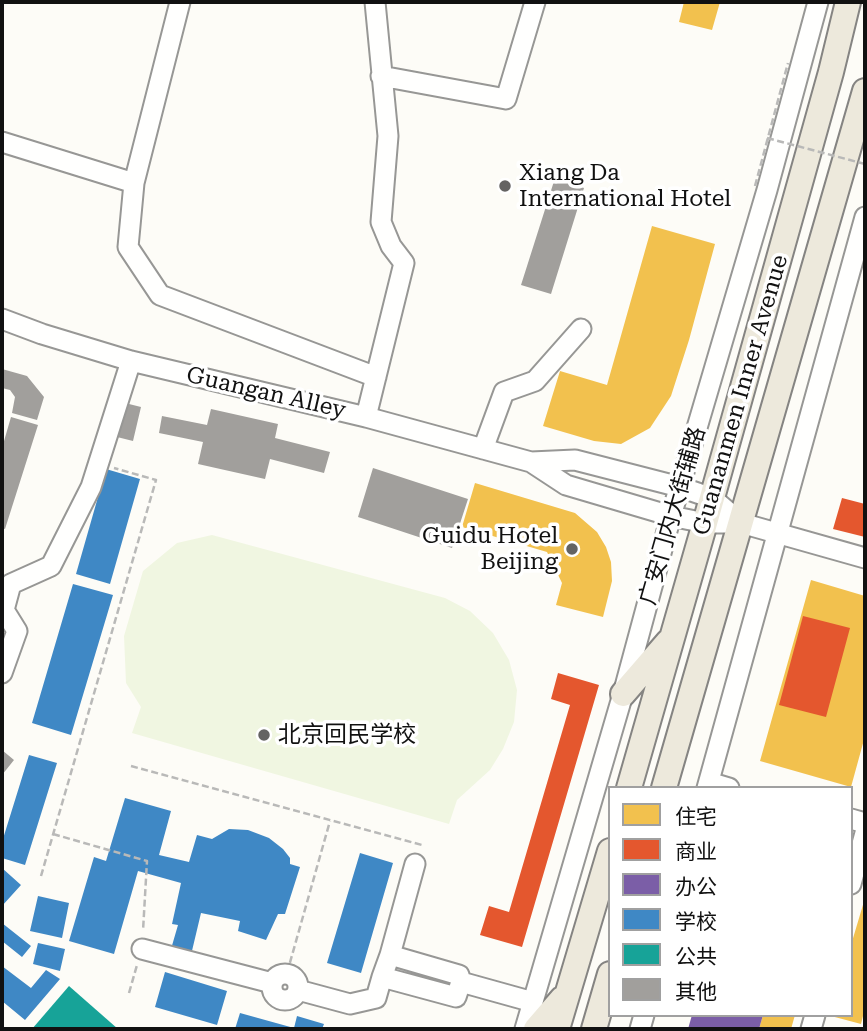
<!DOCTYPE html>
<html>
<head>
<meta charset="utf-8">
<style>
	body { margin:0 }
	#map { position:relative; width:867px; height:1031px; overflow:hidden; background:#fdfcf7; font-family:"Roboto Serif","Noto Sans SC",serif }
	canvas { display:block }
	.frame { position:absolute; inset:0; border:4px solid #111; pointer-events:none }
	.legend { position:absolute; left:608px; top:786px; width:245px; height:231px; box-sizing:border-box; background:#fff; border:2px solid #a0a0a0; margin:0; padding:9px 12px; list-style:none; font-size:21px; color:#111 }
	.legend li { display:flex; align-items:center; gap:14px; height:35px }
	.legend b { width:35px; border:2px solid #a0a0a0 }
</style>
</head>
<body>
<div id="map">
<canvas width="867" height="1031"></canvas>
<div class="frame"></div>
<ul class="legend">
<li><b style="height:19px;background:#f2c14e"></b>住宅</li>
<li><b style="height:19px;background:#e4572e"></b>商业</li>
<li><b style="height:19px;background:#7b5ea7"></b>办公</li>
<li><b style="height:19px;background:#3f88c5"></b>学校</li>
<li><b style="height:19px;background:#17a398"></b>公共</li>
<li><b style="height:19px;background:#a19f9c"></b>其他</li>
</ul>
</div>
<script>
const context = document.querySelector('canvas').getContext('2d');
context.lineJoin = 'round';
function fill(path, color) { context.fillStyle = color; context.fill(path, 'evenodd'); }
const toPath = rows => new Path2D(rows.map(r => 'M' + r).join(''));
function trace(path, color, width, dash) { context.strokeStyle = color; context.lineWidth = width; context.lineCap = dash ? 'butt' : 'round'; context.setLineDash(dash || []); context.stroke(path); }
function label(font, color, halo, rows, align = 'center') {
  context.font = font + ' "Roboto Serif","Noto Sans SC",serif'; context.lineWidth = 7; context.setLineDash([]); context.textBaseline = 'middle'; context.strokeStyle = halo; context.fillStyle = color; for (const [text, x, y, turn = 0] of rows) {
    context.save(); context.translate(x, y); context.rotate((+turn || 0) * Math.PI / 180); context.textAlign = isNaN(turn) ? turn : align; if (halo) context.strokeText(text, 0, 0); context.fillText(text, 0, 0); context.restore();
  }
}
const pitch = toPath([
	[212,535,445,598,470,611,493,633,509,660,517,690,514,722,503,749,490,770,457,800,449,824,132,733,141,707,126,683,124,636,143,571,177,543]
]);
const homes = toPath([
	[684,2,720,2,712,30,679,22],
	[652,226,715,244,689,340,671,396,650,428,621,444,594,441,543,426,560,371,607,385],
	[475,483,575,513,597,532,606,547,611,562,612,581,603,617,556,605,562,583,547,552,462,527],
	[811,580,865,596,865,736,851,787,760,761],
	[865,898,865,1008,861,1024,831,1016,851,1015,851,945],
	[763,1015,795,1015,791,1029,759,1029]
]);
const shops = toPath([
	[842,498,865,504,865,537,833,529],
	[803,616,850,628,826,717,779,705],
	[558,673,599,685,522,947,480,935,489,906,509,912,570,705,551,699]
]);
const offices = toPath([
	[692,1015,763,1015,759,1029,688,1029]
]);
const schools = toPath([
	[106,469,140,479,110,584,76,574],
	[73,584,113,595,71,735,32,723],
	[29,755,57,763,25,865,2,858,2,842],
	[125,798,171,811,159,855,189,862,197,835,212,839,229,829,248,830,269,838,283,849,290,858,290,864,300,867,285,914,278,914,266,940,238,931,240,921,201,913,191,955,171,949,178,925,172,924,181,883,138,871,114,954,69,941,94,857,106,861],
	[360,853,393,863,361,973,327,963],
	[2,868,21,885,2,906],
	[38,896,69,903,62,938,30,931],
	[2,923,31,946,22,957,2,941],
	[38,943,65,949,60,971,33,964],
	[2,966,31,988,46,970,60,979,25,1020,2,1001],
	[165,972,227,991,217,1025,155,1007],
	[240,1013,294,1028,297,1016,324,1024,322,1029,235,1029]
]);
const public = toPath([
	[69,986,118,1029,32,1029]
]);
const building = toPath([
	[555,178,584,188,551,294,521,285],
	[2,369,27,376,44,397,37,420,12,413,15,397,10,390,2,388],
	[125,403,141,407,133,441,117,437],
	[211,409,278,424,275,438,330,452,324,473,270,459,265,479,198,464,203,442,159,433,162,416,207,425],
	[11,417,38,425,5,529,2,528,2,448],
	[373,468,468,499,452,548,358,517],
	[2,750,14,760,2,775]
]);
const path = toPath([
	[131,766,422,845],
	[53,834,147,861,143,931],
	[41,876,156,480,114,468],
	[287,973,330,821],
	[129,993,137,965]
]);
const minor = toPath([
	[180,2,134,183,128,247,160,295,376,377],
	[381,76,506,99,535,2],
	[2,142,134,183],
	[2,319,42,334,131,361,366,417,531,462,575,460,680,487,712,498,741,523],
	[366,417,404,263,391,246,381,222,388,136,375,2],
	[483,449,504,392,535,381,581,329],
	[531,462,566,485,671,516,705,523,741,523,865,558],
	[2,673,17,631,4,610,11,584,51,566,91,487,131,361],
	[709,782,729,788],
	[707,788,865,217],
	[851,819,865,823],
	[851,884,865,833],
	[142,949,272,983],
	[390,955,459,975,461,982,456,997,382,977,390,955],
	[390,955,415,864],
	'272 987a13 13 0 1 1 26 0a13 13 0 1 1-26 0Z',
	[461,982,533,1002],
	[298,990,350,1004,376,998,382,977],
	[525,1029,623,694,671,516,767,190,818,2],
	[640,1029,644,1015],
	[811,1029,815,1015]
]);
const major = toPath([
	[623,694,668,642],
	[629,788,705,523,831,72,848,2],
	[664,788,865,91],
	[536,1029,562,999],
	[557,1029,610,851],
	[594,1029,610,974]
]);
const pathBridge = toPath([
	[767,138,865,164],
	[755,186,788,63]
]);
const markers = [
	[505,186,7,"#646362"],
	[572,549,7,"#646362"],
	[264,735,7,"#646362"]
];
const poiNames = [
	["Xiang Da",519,173],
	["International Hotel",519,199],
	["Guidu Hotel",558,536,"right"],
	["Beijing",558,562,"right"],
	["北京回民学校",278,735]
];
const streetNames = [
	["Guangan Alley",266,393,13],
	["Guananmen Inner Avenue",741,395,-74],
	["广安门内大街辅路",673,516,-74]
];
fill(pitch, '#f0f6e1');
fill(homes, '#f2c14e');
fill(shops, '#e4572e');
fill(offices, '#7b5ea7');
fill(schools, '#3f88c5');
fill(public, '#17a398');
fill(building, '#a19f9c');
trace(minor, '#979795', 23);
trace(major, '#858482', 28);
trace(path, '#b9b9b8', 2.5, [7, 3.5]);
trace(minor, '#fffffe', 19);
trace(major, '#ede9dc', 24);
trace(pathBridge, '#b9b9b8', 2.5, [7, 3.5]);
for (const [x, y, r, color] of markers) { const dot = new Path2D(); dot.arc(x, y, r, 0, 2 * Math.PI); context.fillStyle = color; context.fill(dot); trace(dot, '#fff', 2.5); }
label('23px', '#111', '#fff', poiNames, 'left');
label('23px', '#111', '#fff', streetNames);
</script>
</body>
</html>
